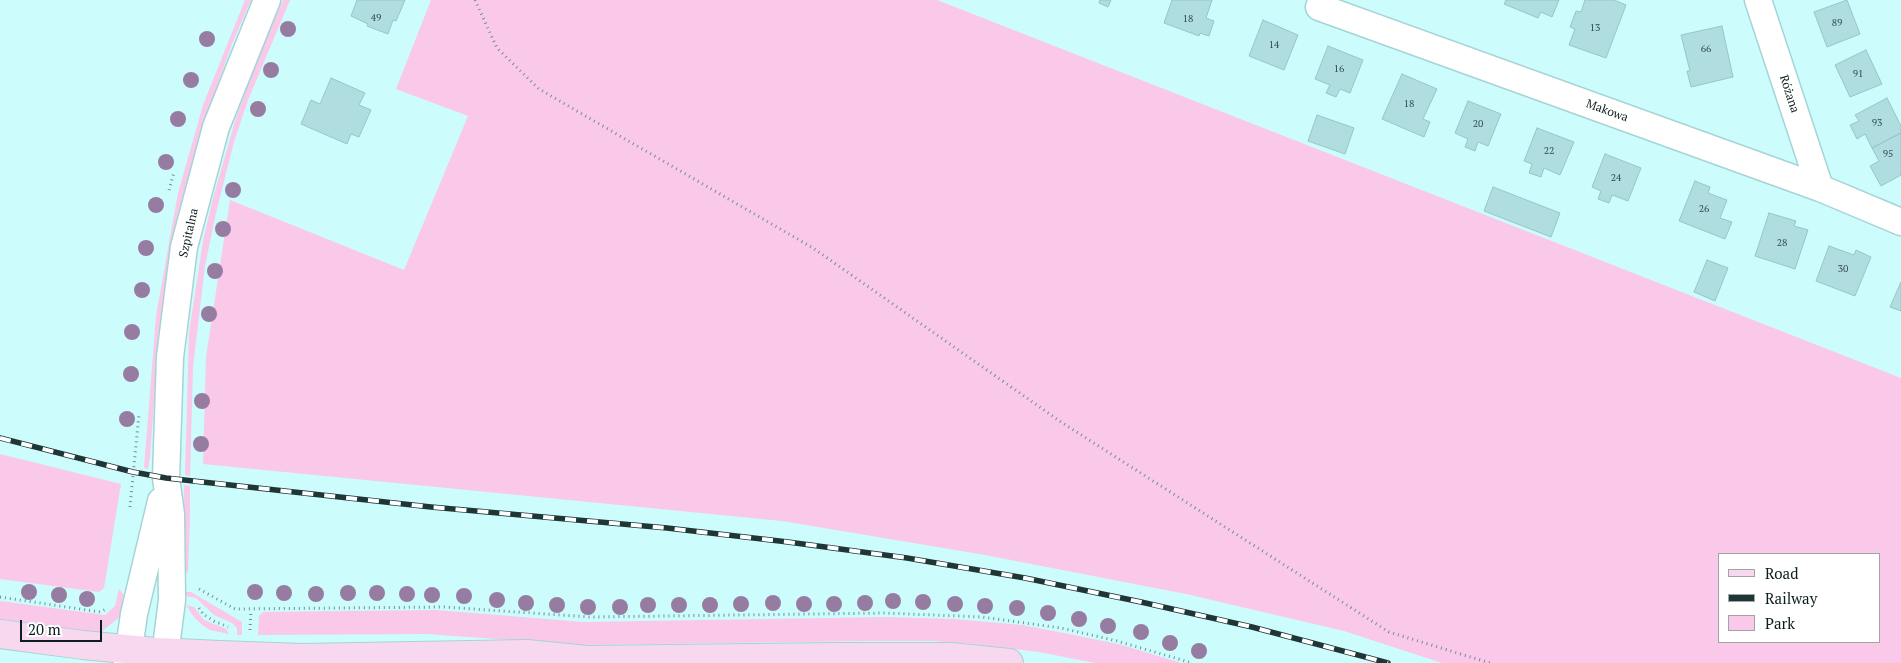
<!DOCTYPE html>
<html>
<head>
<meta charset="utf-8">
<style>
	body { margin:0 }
	#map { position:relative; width:1901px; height:663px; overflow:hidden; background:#cdfcfd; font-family:"PT Serif",serif }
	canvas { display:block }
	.legend { position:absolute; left:1718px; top:553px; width:162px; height:90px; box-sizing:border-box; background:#fff; border:1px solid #9da5a5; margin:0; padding:6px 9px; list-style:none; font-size:15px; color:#0b1d1e }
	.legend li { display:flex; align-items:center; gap:10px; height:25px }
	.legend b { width:25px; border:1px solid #9da5a5 }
	.scale { position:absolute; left:20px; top:620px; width:82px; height:22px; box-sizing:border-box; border:2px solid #0b1d1e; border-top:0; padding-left:6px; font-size:15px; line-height:18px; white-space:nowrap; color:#0b1d1e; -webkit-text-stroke:4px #fff; paint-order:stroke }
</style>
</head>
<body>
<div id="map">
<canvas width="1901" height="663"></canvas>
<ul class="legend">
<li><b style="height:6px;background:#f8d8ef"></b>Road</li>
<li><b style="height:6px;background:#203536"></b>Railway</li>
<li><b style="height:14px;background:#fac8e9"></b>Park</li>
</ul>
<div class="scale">20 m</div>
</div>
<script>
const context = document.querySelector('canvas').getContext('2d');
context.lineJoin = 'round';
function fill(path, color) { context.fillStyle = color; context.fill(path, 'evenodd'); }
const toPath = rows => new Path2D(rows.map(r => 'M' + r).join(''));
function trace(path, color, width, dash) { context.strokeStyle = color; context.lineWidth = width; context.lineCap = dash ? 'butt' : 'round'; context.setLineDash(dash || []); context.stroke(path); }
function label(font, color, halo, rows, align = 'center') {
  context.font = font + ' "PT Serif",serif'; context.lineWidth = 4; context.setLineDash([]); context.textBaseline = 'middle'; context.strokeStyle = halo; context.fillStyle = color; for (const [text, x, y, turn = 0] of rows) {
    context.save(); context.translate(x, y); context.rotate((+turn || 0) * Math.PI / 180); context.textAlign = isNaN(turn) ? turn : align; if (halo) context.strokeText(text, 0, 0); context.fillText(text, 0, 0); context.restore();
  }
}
const green = toPath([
	[245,0,251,0,232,44,204,123,189,174,169,264,159,334,150,456,148,469,144,468,156,316,178,193,203,105],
	[283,0,290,0,248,100,234,142,216,213,205,266,193,367,190,476,185,475,189,333,203,241,212,202,235,121,258,57],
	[431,0,937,0,1901,378,1901,663,1442,663,1344,631,1186,594,985,555,782,521,203,464,206,357,230,200,404,270,468,116,396,89],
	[1720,554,1880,554,1880,642,1720,642],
	[0,454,121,484,104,588,99,592,0,579],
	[184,485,190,486,190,518,188,572,183,575],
	[119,589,124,595,128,597,126,606,120,617,101,632,90,635,0,625,0,601,105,615,115,606],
	[186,592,191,592,242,622,242,635,237,635,237,628,232,623,214,615,196,598,186,596],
	[186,605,194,607,204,620,226,629,229,634,210,630,201,624,193,616],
	[436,610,583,622,888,617,954,619,1022,625,1069,634,1122,645,1181,663,1095,663,1039,652,972,644,933,641,870,641,582,645,426,634,258,635,259,616,263,612]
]);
const building = toPath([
	[357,0,405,0,396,21,393,20,388,34,367,26,368,24,351,16,357,0],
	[1100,0,1111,0,1108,7,1099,3,1100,0],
	[1172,0,1212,0,1206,18,1214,21,1209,36,1200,33,1199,36,1164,23,1172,0],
	[1506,0,1559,0,1552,17,1541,12,1538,18,1504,4,1506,0],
	[1585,0,1614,0,1626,5,1606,58,1569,45,1575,29,1570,27,1576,11,1581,12,1585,0],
	[1847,0,1860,34,1827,47,1814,12,1847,0],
	[1263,20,1298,35,1284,70,1249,56,1263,20],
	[1722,26,1733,77,1691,87,1687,71,1690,71,1681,35,1722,26],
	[1328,46,1363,60,1350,93,1340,89,1336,97,1326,93,1330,85,1315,79,1328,46],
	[1866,50,1882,84,1850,97,1835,65,1866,50],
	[1402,74,1437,89,1423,119,1430,122,1424,137,1382,119,1402,74],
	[331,78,365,93,359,105,371,110,359,137,351,134,347,144,301,124,311,100,320,104,331,78],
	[1887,98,1901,126,1901,133,1872,148,1865,134,1857,139,1850,125,1859,121,1855,115,1887,98],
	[1468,101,1501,114,1488,146,1478,142,1475,151,1465,147,1468,139,1455,133,1468,101],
	[1317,115,1354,128,1345,154,1308,141,1317,115],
	[1537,128,1574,142,1560,175,1544,168,1541,177,1529,173,1532,164,1524,161,1537,128],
	[1901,133,1901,175,1881,186,1870,166,1879,161,1872,148,1901,133],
	[1605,154,1641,168,1628,201,1612,195,1609,203,1598,199,1601,191,1592,187,1605,154],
	[1695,181,1710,187,1708,193,1727,200,1720,218,1732,222,1725,239,1679,221,1695,181],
	[1493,187,1560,213,1551,237,1484,211,1493,187],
	[1769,213,1796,221,1794,226,1808,230,1795,269,1755,256,1769,213],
	[1829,246,1854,255,1856,250,1871,257,1855,296,1816,281,1829,246],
	[1707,260,1728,268,1715,301,1694,292,1707,260],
	[1901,282,1901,311,1890,307,1901,282]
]);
const path = toPath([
	[475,0,497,48,539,89,813,248,1061,422,1389,632,1490,663],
	[169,190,174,172],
	[130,507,139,414],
	[199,589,235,609,444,607,590,617,885,613,982,617,1061,628,1117,641,1192,663],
	[0,597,100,612,108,608],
	[199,608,203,614,214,621,228,627],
	[250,630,251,610]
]);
const minor = toPath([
	[1322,0,1319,7,1820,188,1901,222],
	[1758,0,1820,188],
	[127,663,134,614,161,501],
	[164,663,172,600,171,514,166,478,170,357,184,247,216,127,267,0]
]);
const secondary = toPath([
	[0,634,83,645,157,652,220,655,301,658,527,654,587,660],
	[569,662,587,660,834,657,951,657,1009,663]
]);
const rail = toPath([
	[0,438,133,472,166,478,431,507,667,528,788,542,907,558,1025,578,1141,602,1252,627,1388,663]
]);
const trees = [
	[288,29],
	[207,39],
	[271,70],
	[191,80],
	[258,109],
	[178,119],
	[166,162],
	[233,190],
	[156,205],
	[223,229],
	[146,248],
	[215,271],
	[142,290],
	[209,314],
	[132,332],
	[131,374],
	[202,401],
	[127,419],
	[201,444],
	[29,592],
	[255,592],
	[284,593],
	[348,593],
	[377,593],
	[316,594],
	[407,594],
	[59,595],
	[432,595],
	[464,596],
	[87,599],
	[497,600],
	[893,601],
	[923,602],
	[526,603],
	[773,603],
	[865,603],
	[741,604],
	[804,604],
	[834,604],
	[955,604],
	[557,605],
	[648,605],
	[679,605],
	[710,605],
	[985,606],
	[588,607],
	[620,607],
	[1017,608],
	[1048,613],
	[1079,619],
	[1108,626],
	[1141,632],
	[1170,643],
	[1199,651]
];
const numberNames = [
	["49",376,18],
	["18",1188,19],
	["89",1837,23],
	["13",1595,28],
	["14",1274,45],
	["66",1706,49],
	["16",1339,69],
	["91",1858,74],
	["18",1409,104],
	["93",1877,123],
	["20",1478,124],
	["22",1549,151],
	["95",1888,154],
	["24",1616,178],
	["26",1704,209],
	["28",1782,243],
	["30",1843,269]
];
const streetNames = [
	["Różana",1789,94,72],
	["Makowa",1607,111,20],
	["Szpitalna",189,233,-77]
];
fill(green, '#fac8e9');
fill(building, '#b0dee0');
trace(building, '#98c5c6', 1);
trace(minor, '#a6d4d5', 29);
trace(secondary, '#a6d4d5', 30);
trace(path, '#709192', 3, [1, 4]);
trace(minor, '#fff', 26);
trace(secondary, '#f8d8ef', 28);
trace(rail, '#203536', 5.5);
trace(rail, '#fff', 4, [11]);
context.fillStyle = '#977ca2';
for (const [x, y] of trees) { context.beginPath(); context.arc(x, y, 8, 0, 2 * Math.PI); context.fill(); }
label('10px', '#344d4e', null, numberNames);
label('12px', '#0b1d1e', '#fff', streetNames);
</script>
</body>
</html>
